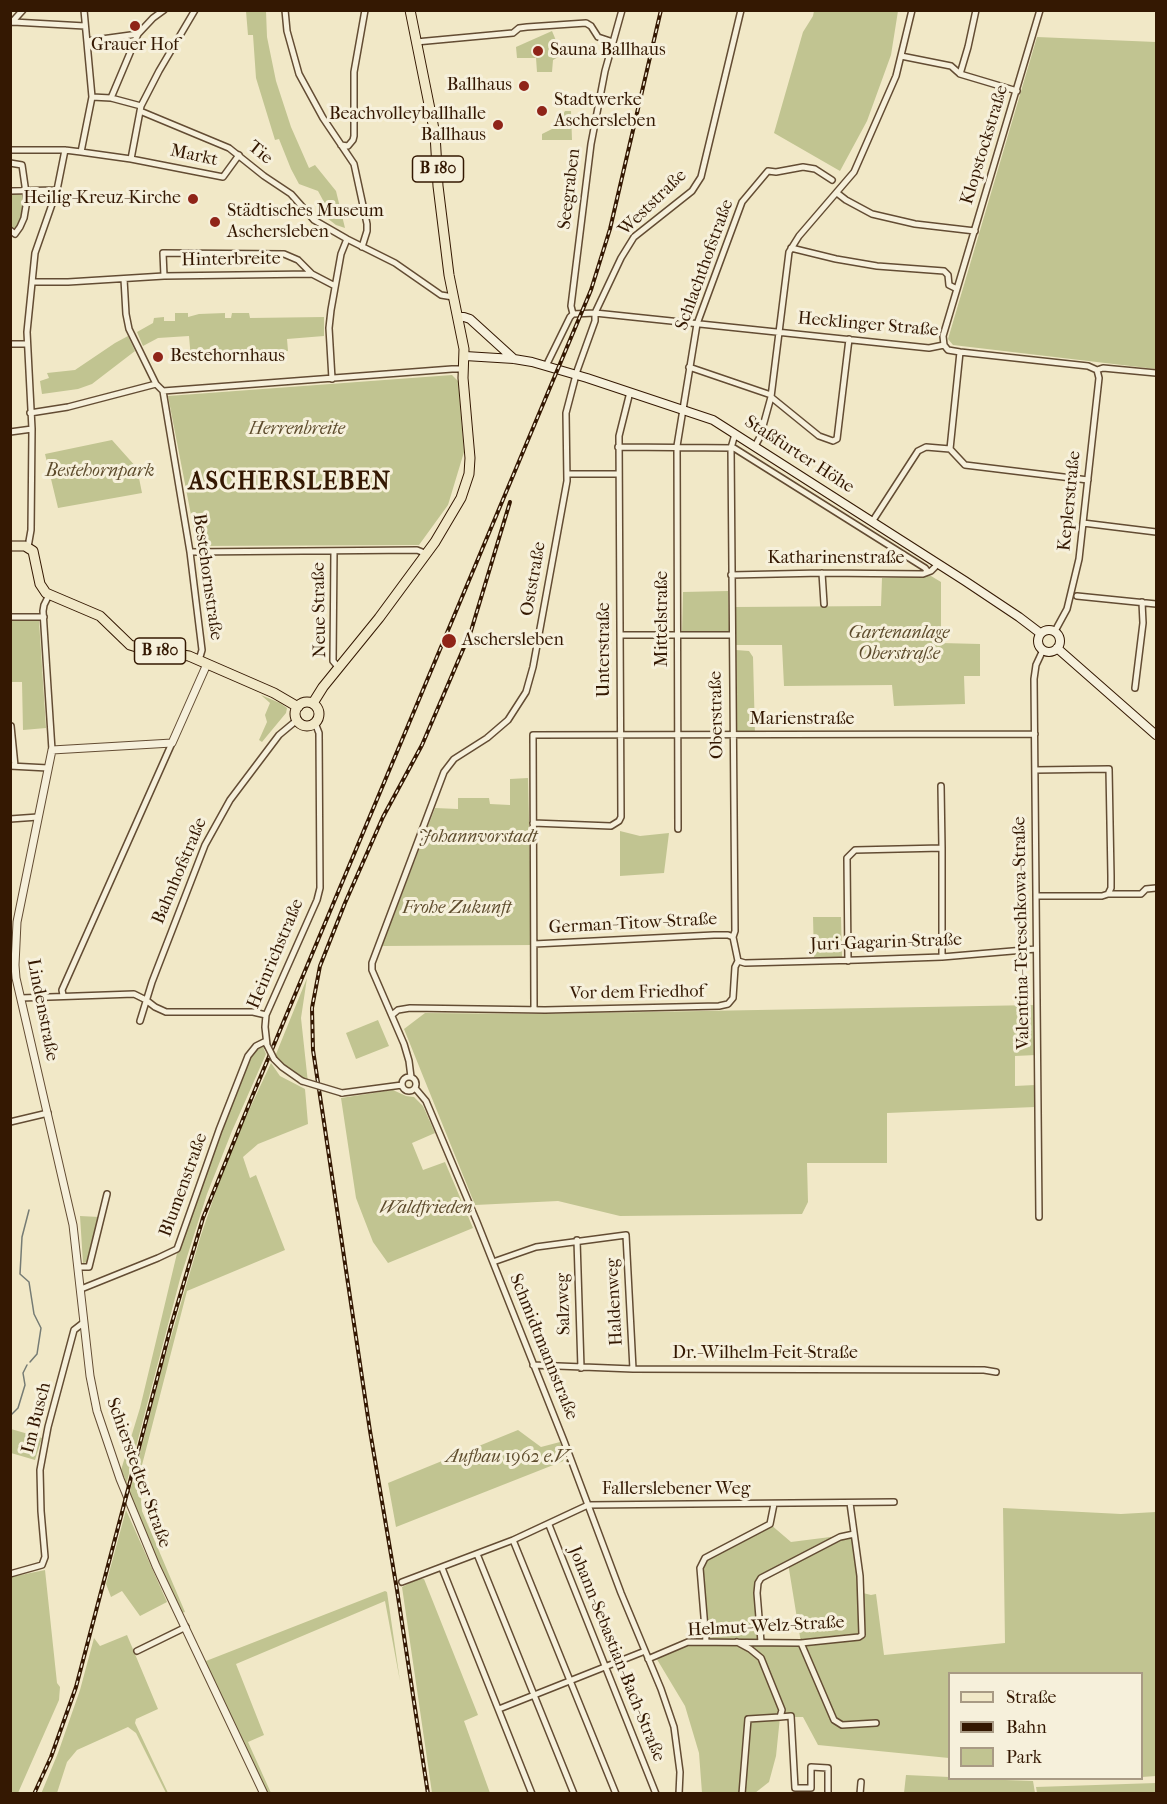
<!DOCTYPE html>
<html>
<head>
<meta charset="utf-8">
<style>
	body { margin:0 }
	#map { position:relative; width:1167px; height:1804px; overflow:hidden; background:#f1e8c7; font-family:"IM FELL French Canon",serif }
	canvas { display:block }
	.frame { position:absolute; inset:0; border:12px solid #341802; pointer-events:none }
	.legend { position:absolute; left:948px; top:1672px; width:195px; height:108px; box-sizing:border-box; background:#f6f0db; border:2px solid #a89a84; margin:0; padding:8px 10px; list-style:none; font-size:18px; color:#341802 }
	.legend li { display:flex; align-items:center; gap:12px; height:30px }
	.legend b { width:30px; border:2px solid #a89a84 }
</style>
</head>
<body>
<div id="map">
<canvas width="1167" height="1804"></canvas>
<div class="frame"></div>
<ul class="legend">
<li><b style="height:8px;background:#f1e8c7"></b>Straße</li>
<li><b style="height:8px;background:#341802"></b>Bahn</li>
<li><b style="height:16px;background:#c1c491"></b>Park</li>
</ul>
</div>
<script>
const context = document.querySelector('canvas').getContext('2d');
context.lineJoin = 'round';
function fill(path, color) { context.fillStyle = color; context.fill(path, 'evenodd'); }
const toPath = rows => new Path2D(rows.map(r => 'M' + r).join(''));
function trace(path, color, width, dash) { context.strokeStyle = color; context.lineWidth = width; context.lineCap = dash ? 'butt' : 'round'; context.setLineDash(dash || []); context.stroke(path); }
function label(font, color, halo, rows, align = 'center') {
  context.font = font + ' "IM FELL French Canon",serif'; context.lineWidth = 6; context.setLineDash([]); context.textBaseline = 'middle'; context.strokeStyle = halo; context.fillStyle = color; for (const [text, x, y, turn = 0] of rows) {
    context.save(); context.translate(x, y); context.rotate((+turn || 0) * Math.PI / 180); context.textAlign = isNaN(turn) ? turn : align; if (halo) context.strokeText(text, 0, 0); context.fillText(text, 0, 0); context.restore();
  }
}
const green = toPath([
	[246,11,266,11,267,37,276,81,291,127,309,168,315,165,336,191,345,228,336,225,327,218,324,202,318,191,299,184,291,169,279,139,275,140,256,78,253,35,248,35],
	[814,11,898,11,891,55,867,121,840,171,774,133,803,32,813,16],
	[552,31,562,55,553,60,552,72,537,72,536,58,517,58,516,47],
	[1037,37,1156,42,1156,369,953,345,948,339],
	[565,111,571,111,572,140,542,140,542,134,556,127],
	[24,192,24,214,15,232,11,228,10,193],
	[175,313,188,313,188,317,199,314,225,313,225,318,231,318,232,313,249,313,250,318,324,317,324,336,287,339,288,351,191,359,189,336,158,338,143,346,137,332,153,323,154,318,164,317,164,321,175,321],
	[128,336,135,351,92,384,78,389,42,394,40,381,49,378,47,373,75,370,115,343],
	[452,375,458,381,464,452,448,505,419,545,197,546,168,396],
	[112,440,137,468,142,493,58,508,45,454],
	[931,576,941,582,941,643,980,644,980,676,964,676,965,704,894,706,892,685,784,686,782,645,735,645,736,607,881,606,882,578],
	[728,591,729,632,682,635,683,592],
	[11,620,39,621,46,728,23,730,22,682,11,682],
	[736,650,749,651,753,657,755,734,737,734],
	[261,695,280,703,287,708,286,713,262,742,259,740,267,722,265,715,270,703],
	[528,778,532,945,382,946,435,808,458,809,458,798,489,798,490,804,510,805,510,779],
	[620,831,640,836,669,833,664,873,620,876],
	[813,917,841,917,842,957,814,957],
	[307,978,301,1018,308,1083,274,1059],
	[1036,1005,1036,1055,1015,1056,1015,1086,1035,1085,1035,1107,887,1113,887,1163,807,1163,808,1202,802,1214,620,1216,558,1201,475,1205,404,1029,425,1013,535,1014],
	[378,1020,389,1046,356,1059,346,1033],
	[260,1047,263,1047,266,1054,232,1131,207,1194,180,1279,126,1485,121,1470,140,1408,179,1245,250,1058],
	[271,1063,280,1076,305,1089,308,1124,258,1144,243,1157,250,1178,256,1175,285,1250,187,1291,142,1465,140,1486,142,1511,185,1612,182,1613,159,1568,129,1495,163,1364,201,1235,229,1153],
	[393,1090,406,1096,414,1097,423,1106,435,1133,412,1143,423,1170,445,1162,473,1228,388,1263,373,1242,356,1198,341,1098],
	[80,1216,99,1217,88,1262,83,1263],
	[11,1429,42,1438,35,1460,11,1453],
	[518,1430,541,1447,560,1442,566,1460,396,1527,388,1483],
	[1003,1508,1121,1514,1156,1512,1156,1776,1142,1777,1142,1674,950,1674,949,1758,818,1745,803,1717,780,1717,776,1756,769,1782,755,1793,702,1793,699,1753,685,1706,655,1656,688,1642,706,1641,700,1568,705,1558,770,1524,791,1542,854,1534,859,1592,871,1595,876,1594,884,1655,1005,1643],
	[788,1563,801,1643,761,1642,757,1605,761,1578],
	[126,1510,167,1602,140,1616,122,1591,111,1597,106,1584],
	[45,1570,57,1683,60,1687,59,1700,18,1793,11,1793,11,1577],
	[418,1579,424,1579,478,1715,464,1721,490,1793,432,1793,402,1587],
	[385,1591,387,1592,400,1681,385,1601,236,1664,264,1735,248,1742,271,1793,267,1793,206,1665,206,1661],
	[127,1635,158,1709,136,1719,135,1723,168,1793,166,1793,136,1733,128,1727,77,1750,67,1762,57,1793,41,1794,58,1753,80,1690,94,1638,100,1646],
	[906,1775,949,1777,950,1778,1033,1781,1035,1793,904,1793],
	[1156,1783,1156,1794,1037,1793,1036,1787]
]);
const stream = toPath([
	[29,1210,22,1237,20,1274,29,1282,34,1314,41,1328,37,1354,30,1362],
	[10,1416,18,1408,25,1385,23,1373,27,1365]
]);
const minor = toPath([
	[285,10,287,31,299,74,323,118,354,164,367,224,367,231,362,247],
	[12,22,23,10],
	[13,22,85,26],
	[87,41,138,34],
	[416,42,513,33,519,28,527,27,586,23,591,26,598,37,613,42],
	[901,56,951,66,960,74,1017,91],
	[960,74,968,47,976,10],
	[92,97,111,98,141,106],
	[111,98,138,34,153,18,164,10],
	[140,111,229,148,264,176,291,194,314,220,347,239,395,263,441,295,453,297],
	[341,145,348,146,353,140,354,136,354,72,365,10],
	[10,150,65,150,81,152,131,159,223,177,239,155],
	[81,152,92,97,84,10],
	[131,159,141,106,159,71,195,10],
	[10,163,22,165,27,200,24,218,20,227,15,234,10,230],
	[10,191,57,190],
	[837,193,846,200,872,214,915,224,975,231],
	[791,248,836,259,877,266,944,271,948,275,949,285,957,289],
	[164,276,163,253,284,254,298,260,312,274],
	[124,279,126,314,129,329,156,384,163,391],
	[32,282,68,282,164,276,312,274,335,286],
	[573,314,595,313,929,348,944,345],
	[573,314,571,306,591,144,605,71,622,10],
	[10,344,26,344],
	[944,345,943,336,1040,10],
	[944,345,948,350,960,352,1088,366,1097,370,1103,368,1156,373],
	[960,352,950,449,965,465,1088,480],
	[546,366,570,317,573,314],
	[689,367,771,395],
	[332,379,329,328,331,310,341,254,347,239],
	[163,391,452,369,463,369],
	[163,391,190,552,202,650,199,660],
	[771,397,819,436,833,441,837,439,849,339],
	[30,413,68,407,156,384],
	[10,432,32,429],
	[755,446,760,437,771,397,789,252,799,236,854,172,896,76,912,10],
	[618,447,734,448,925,568,928,572],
	[568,474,619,474],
	[872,522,918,451,926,447,950,449],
	[1083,523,1156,532],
	[28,547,31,530,32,429,27,332,35,253,57,190,65,150],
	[334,551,333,661,339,668],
	[190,552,417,550,427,554],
	[822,573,824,604],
	[731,575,822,573,923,574,931,571,938,564],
	[49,595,44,605,43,611,52,750],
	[1077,596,1156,604],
	[10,617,44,617],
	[1055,631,1067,609,1079,559,1099,378,1097,370],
	[620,635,732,635],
	[1135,688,1143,623,1142,602],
	[11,726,15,766],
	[10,766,48,768],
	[1035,770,1109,769,1111,876,1111,888,1108,894,1102,896,1036,896],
	[941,786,942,848],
	[10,819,38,817],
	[533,823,611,826,619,821,621,817,619,436,630,392],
	[678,829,677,446,697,324,742,202,768,171,776,172,803,167,815,169,832,180],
	[1108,894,1141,894,1146,889,1156,888],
	[534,944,714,935,728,935,733,937],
	[738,961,745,963,858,960,942,957,1036,949],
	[848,961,847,858,855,850,942,848,942,957],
	[63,995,62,990,172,743],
	[21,998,134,994,146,1000,155,1007,166,1012,253,1012,266,1015],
	[534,1008,533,735,1035,734],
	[392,1015,398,1010,410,1008,545,1010,719,1006,728,1004,733,998,735,967,738,961,733,937,735,931,731,448,735,434],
	[140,1021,152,982,205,845,230,800,279,735,297,720],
	[267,1045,265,1027,266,1015,317,900,320,888,319,733,315,723],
	[274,1059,282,1067,302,1081],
	[411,1077,409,1061,404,1044,372,970,372,963,444,772,454,759,487,738,508,720,526,692,533,667,567,481,566,413,577,371,595,321,595,313,621,258,634,237,692,191,701,177,741,10],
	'402 1084a7 7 0 1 1 14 0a7 7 0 1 1-14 0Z',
	[415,1088,426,1101,477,1222,564,1441,621,1593,661,1689,674,1727,680,1772,679,1794],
	[342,1093,402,1085],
	[10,1122,48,1113],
	[1039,1217,1034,679,1036,665,1043,650],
	[577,1240,581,1368],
	[493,1262,536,1247,626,1235,633,1369],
	[79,1267,89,1267,107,1194],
	[81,1289,158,1258,177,1249,219,1130,248,1056,256,1046,266,1041],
	[533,1365,633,1369,984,1370,996,1372],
	[549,1525,656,1794],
	[513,1540,616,1794],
	[477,1554,574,1794],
	[442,1568,532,1794],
	[10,1574,42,1565,45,1557,41,1511,40,1470,48,1427,74,1330,83,1323],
	[402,1582,513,1540,588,1505,894,1502],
	[706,1641,700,1568,705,1558,770,1524,774,1504],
	[737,1642,750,1649,761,1658,782,1710,780,1717,748,1719,742,1794],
	[761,1642,757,1593,758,1583,761,1578,840,1537,854,1534],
	[801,1643,834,1720,842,1725,876,1723],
	[137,1651,186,1627],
	[648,1659,688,1642,801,1643,859,1637,862,1635,860,1576,850,1503],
	[499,1709,645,1651],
	[780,1717,791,1716,795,1788,811,1788,811,1767,828,1768,828,1792],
	[860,1794,861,1782]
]);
const tertiary = toPath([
	[207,664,172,743,52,750,17,922,15,965,16,978,73,1225,90,1376,97,1411,120,1479,156,1566,264,1794]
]);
const secondary = toPath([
	[458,317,464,317,470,319,514,359],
	[465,356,514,359,532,362,587,378,713,420,965,581,1019,617,1040,633],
	'1038 641a11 11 0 1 1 22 0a11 11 0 1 1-22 0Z',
	[1057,648,1156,735]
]);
const primary = toPath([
	[10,546,25,546,33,551,40,584,46,593,100,616,130,645,143,649,189,656,274,693,298,707],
	'295 714a12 12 0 1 1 24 0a12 12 0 1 1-24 0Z',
	[313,703,323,687,379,618,435,542,461,498,469,474,470,458,463,378,464,349,449,275,438,186,435,134,410,10]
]);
const rail = toPath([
	[34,1794,51,1757,76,1687,171,1326,203,1218,252,1097,591,290,610,229,661,10],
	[428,1794,397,1590,370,1431,322,1109,313,1050,312,1008,320,966,345,903,383,817,422,745,471,631,510,502]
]);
const minorBridge = toPath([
	[267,1045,274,1059],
	[302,1081,342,1093]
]);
const markers = [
	[135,26,6,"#8f2418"],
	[538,51,6,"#8f2418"],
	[524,86,6,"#8f2418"],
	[542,111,6,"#8f2418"],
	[498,125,6,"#8f2418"],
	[193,199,6,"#8f2418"],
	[215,222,6,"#8f2418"],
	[158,357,6,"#8f2418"],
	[449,641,8,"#8f2418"]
];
const shields = [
	[438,169,51],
	[160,651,51]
];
const shieldNames = [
	["B 180",438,169],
	["B 180",160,651]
];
const poiNames = [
	["Grauer Hof",135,46,"center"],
	["Sauna Ballhaus",550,51],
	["Ballhaus",512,86,"right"],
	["Stadtwerke",554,101],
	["Aschersleben",554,122],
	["Beachvolleyballhalle",486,115,"right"],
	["Ballhaus",486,136,"right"],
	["Heilig-Kreuz-Kirche",181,199,"right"],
	["Städtisches Museum",227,212],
	["Aschersleben",227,233],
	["Bestehornhaus",170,357],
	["Aschersleben",462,641]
];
const streetNames = [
	["Klopstockstraße",985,145,-73],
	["Tie",260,153,39],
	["Markt",194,156,12],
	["Seegraben",570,189,-83],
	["Weststraße",653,203,-44],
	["Hinterbreite",231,260,-1],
	["Schlachthofstraße",705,265,-70],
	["Hecklinger Straße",868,325,5],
	["Staßfurter Höhe",799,455,33],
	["Keplerstraße",1070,501,-84],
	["Katharinenstraße",836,559],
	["Bestehornstraße",207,577,82],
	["Oststraße",534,579,-80],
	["Neue Straße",320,610,-91],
	["Mittelstraße",663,619,-90],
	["Unterstraße",605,650,-90],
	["Oberstraße",717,715,-91],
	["Marienstraße",802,720],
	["Bahnhofstraße",180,871,-67],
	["German-Titow-Straße",633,924,-3],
	["Valentina-Tereschkowa-Straße",1022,933,-91],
	["Juri-Gagarin-Straße",886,943,-2],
	["Heinrichstraße",276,954,-67],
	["Vor dem Friedhof",637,993,-1],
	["Lindenstraße",42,1010,79],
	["Blumenstraße",184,1185,-70],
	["Haldenweg",615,1302,-93],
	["Salzweg",564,1304,-92],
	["Schmidtmannstraße",543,1347,68],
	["Dr.-Wilhelm-Feit-Straße",765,1354],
	["Im Busch",37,1418,-76],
	["Schierstedter Straße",138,1473,70],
	["Fallerslebener Weg",676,1490],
	["Helmut-Welz-Straße",766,1627,-3],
	["Johann-Sebastian-Bach-Straße",616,1654,68]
];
const parkNames = [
	["Herrenbreite",297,430],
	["Bestehornpark",100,472],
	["Gartenanlage",899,634],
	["Oberstraße",899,655],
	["Johannvorstadt",478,838],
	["Frohe Zukunft",457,909],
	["Waldfrieden",426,1209],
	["Aufbau 1962 e.V.",508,1458]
];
const districtNames = [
	["ASCHERSLEBEN",290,483]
];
fill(green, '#c1c491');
trace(stream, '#757b74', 1.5);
trace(minor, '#634c33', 8);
trace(tertiary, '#634c33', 9);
trace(secondary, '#341802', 10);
trace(primary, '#341802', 11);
trace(minor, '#f6f0db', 5);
trace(tertiary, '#f6f0db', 7);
trace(secondary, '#f6f0db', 8);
trace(primary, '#f1e8c7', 9);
trace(rail, '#341802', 4);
trace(rail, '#f6f0db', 1.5, [4.5]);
trace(minorBridge, '#634c33', 8, []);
trace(minorBridge, '#f6f0db', 5);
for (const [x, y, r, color] of markers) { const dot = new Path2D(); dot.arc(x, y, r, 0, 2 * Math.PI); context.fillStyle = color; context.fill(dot); trace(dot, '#f6f0db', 2); }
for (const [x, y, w] of shields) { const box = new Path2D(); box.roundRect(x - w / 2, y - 13, w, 26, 4.5); context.fillStyle = '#f6f0db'; context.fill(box); trace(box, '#341802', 1.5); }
label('bold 16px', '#341802', null, shieldNames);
label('18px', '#341802', '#f6f0db', poiNames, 'left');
label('18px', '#341802', '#f6f0db', streetNames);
label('italic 18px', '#5e4c2d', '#f6f0db', parkNames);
context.letterSpacing = '1.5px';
label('bold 24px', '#341802', '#f6f0db', districtNames);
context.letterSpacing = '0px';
</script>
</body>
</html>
